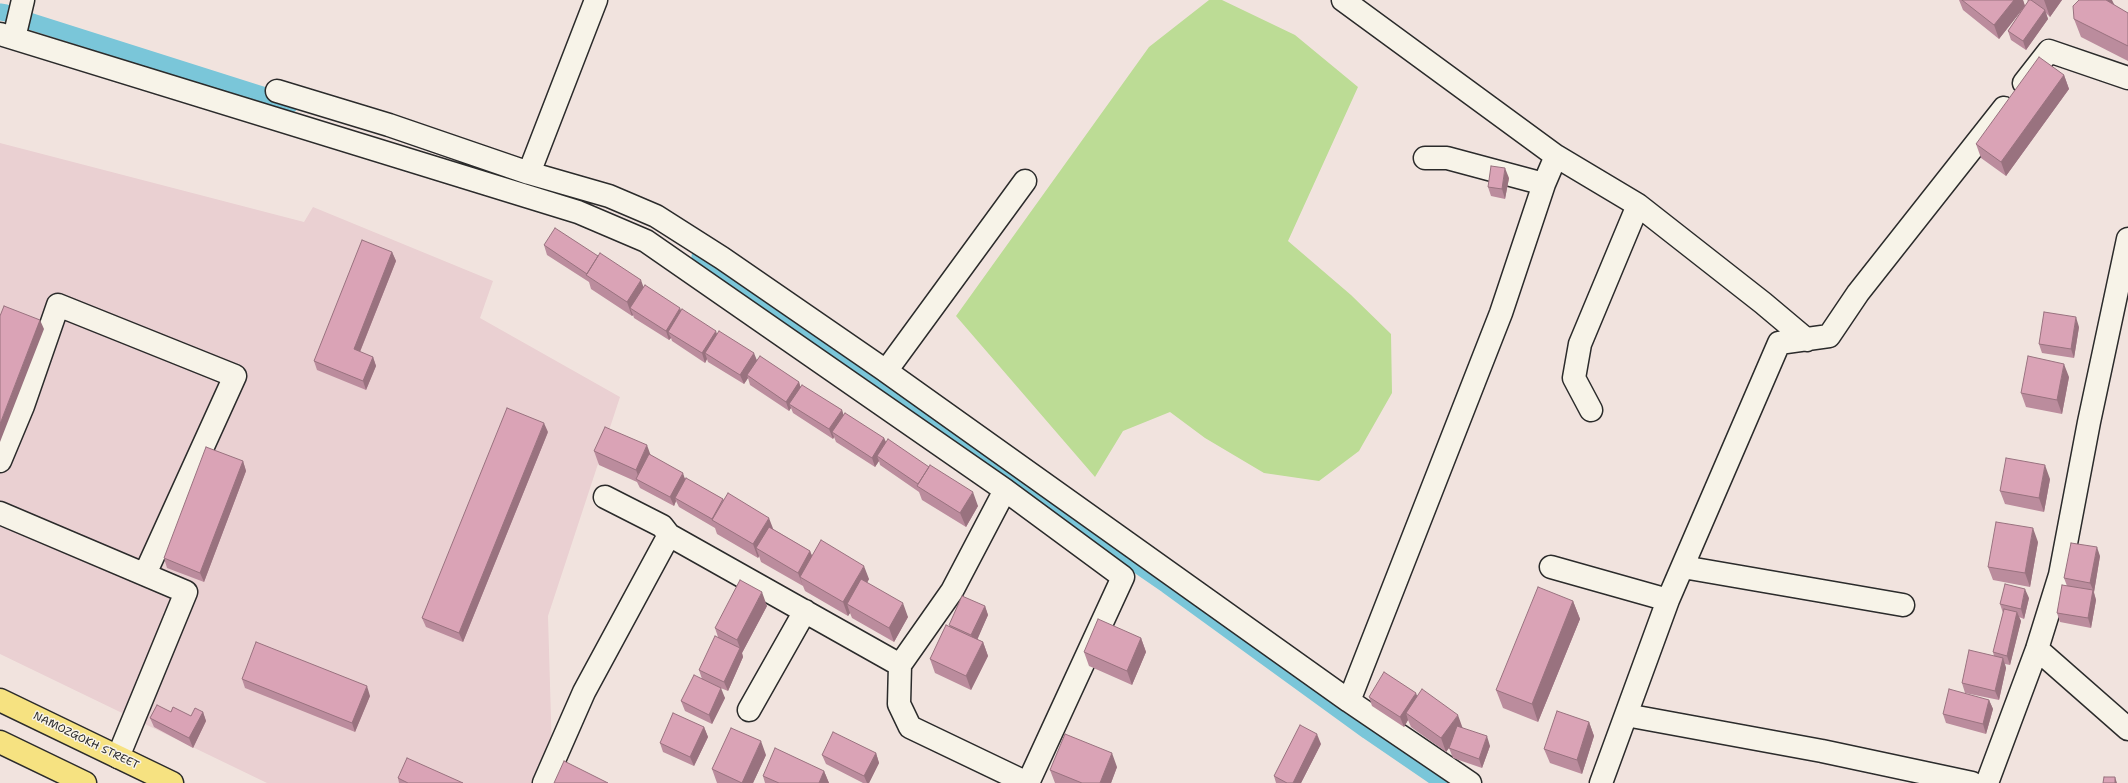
<!DOCTYPE html>
<html>
<head>
<meta charset="utf-8">
<style>
	body { margin:0 }
	canvas { display:block; background:#f1e3de }
</style>
</head>
<body>
<canvas width="2128" height="783"></canvas>
<script>
const context = document.querySelector('canvas').getContext('2d');
context.lineJoin = 'round';
function fill(path, color) { context.fillStyle = color; context.fill(path, 'evenodd'); }
const toPath = rows => new Path2D(rows.map(r => 'M' + r).join(''));
function trace(path, color, width, dash) { context.strokeStyle = color; context.lineWidth = width; context.lineCap = dash ? 'butt' : 'round'; context.setLineDash(dash || []); context.stroke(path); }
function label(font, color, halo, rows, align = 'center') {
  context.font = font + ' "Shantell Sans",sans-serif'; context.lineWidth = 3; context.setLineDash([]); context.textBaseline = 'middle'; context.strokeStyle = halo; context.fillStyle = color; for (const [text, x, y, turn = 0] of rows) {
    context.save(); context.translate(x, y); context.rotate((+turn || 0) * Math.PI / 180); context.textAlign = isNaN(turn) ? turn : align; if (halo) context.strokeText(text, 0, 0); context.fillText(text, 0, 0); context.restore();
  }
}
const built = toPath([
	[0,143,304,222,313,207,493,281,480,318,620,397,548,616,552,753,538,783,267,783,0,654]
]);
const green = toPath([
	[1209,0,1222,0,1295,35,1358,87,1288,241,1351,295,1391,334,1392,393,1359,451,1319,481,1264,473,1205,438,1170,412,1123,431,1095,477,956,316,1149,47]
]);
const canal = toPath([
	[0,12,6,13],
	[23,19,291,104],
	[700,256,844,363,1167,585,1368,731,1444,783]
]);
const minor = toPath([
	[1343,0,1556,156,1544,184,1501,313,1349,701],
	[0,34,578,212,646,241,1005,490,1123,577,1028,783],
	[14,38,23,0],
	[2024,83,2049,51,2128,78],
	[277,91,389,125,529,173,609,196,656,216,722,258,886,371],
	[1556,156,1638,205,1763,303,1807,340],
	[1425,158,1447,158,1544,184],
	[529,173,596,0],
	[1025,181,886,371,1349,701,1470,783],
	[1591,410,1574,378,1580,344,1638,205],
	[0,461,23,406,58,305,235,376,145,574],
	[1005,490,952,591,900,665,899,704,910,727,1027,783],
	[605,497,662,526,669,535,900,665],
	[0,513,186,592,118,757],
	[1551,567,1668,600],
	[1683,567,1903,605],
	[2037,649,2128,729],
	[749,710,805,611],
	[1626,715,1822,751,1972,783],
	[544,783,584,692,669,535],
	[1601,783,1668,600,1779,343,1829,336,1858,293,2004,108],
	[1987,783,2037,649,2060,575,2089,422,2128,239]
]);
const major = toPath([
	[0,700,172,783],
	[0,742,85,783]
]);
const wall = toPath([
	[1959,0,2023,0,2025,6,2028,1,2027,0,2062,0,2050,17,2046,13,2048,19,2026,50,2011,40,2008,31,2024,7,1999,39,1963,10],
	[2114,5,2128,13,2128,61,2081,37,2074,19],
	[2064,75,2069,89,2006,176,1981,158,1976,144],
	[1509,178,1505,199,1491,196,1488,187],
	[544,245,644,287,681,311,757,360,799,382,800,386,842,410,843,415,884,438,886,442,978,506,966,527,922,500,919,492,880,465,879,461,875,467,836,442,834,437,833,439,793,413,791,408,789,411,750,385,748,378,744,384,708,362,707,359,705,363,672,341,671,338,669,340,634,318,633,315,632,316,591,289,589,282,547,255],
	[392,252,396,261,360,352,373,357,376,366,366,390,317,370,314,361],
	[2079,327,2074,358,2042,353,2039,344],
	[2069,377,2062,414,2026,407,2021,393],
	[548,432,463,642,426,627,422,618],
	[594,451,650,455,686,479,723,499,724,500,810,551,812,556,869,579,867,583,908,617,894,642,852,618,850,613,848,616,805,591,803,586,761,562,759,556,758,558,717,534,715,528,679,507,676,501,674,506,640,488,637,482,599,465],
	[243,461,246,471,204,582,167,568,164,558],
	[2050,479,2044,512,2005,504,2000,491],
	[2038,542,2030,587,1993,580,1988,567],
	[2100,556,2094,592,2096,600,2091,628,2060,622,2057,613,2067,586,2064,578],
	[2029,598,2024,619,2019,617,2021,621,2010,665,2005,664,2006,668,1999,700,1965,693,1962,683,1994,656,1993,652,2003,613,2000,604],
	[1573,601,1580,619,1538,722,1503,708,1496,690],
	[767,606,742,653,743,657,728,691,718,687,725,698,712,724,685,711,681,701,702,679,699,670,718,637,715,628],
	[985,606,988,615,977,639,983,642,988,656,971,690,935,673,930,659,949,626],
	[1141,638,1146,652,1132,685,1089,666,1084,652],
	[242,679,370,696,355,732,245,688],
	[1417,696,1463,728,1490,746,1482,768,1453,758,1449,748,1446,752,1411,727,1408,720,1404,727,1372,706,1369,697],
	[1989,700,1993,709,1986,734,1946,723,1943,714],
	[171,712,191,716,203,712,206,721,193,748,154,727,150,718],
	[1589,722,1594,736,1582,774,1550,763,1544,749],
	[704,727,708,737,694,766,663,752,660,743],
	[1321,744,1301,783,1276,783,1274,776],
	[876,753,879,763,869,783,863,783,826,764,822,755],
	[766,755,753,783,717,783,712,769],
	[1117,767,1111,783,1055,783,1050,770],
	[824,771,829,783,765,783,763,776],
	[398,778,463,783,399,783]
]);
const shadedWall = toPath([
	[2014,0,2023,0,2025,6,1999,39,1994,25],
	[2044,0,2062,0,2050,17],
	[2104,0,2112,0,2115,6],
	[2045,10,2048,19,2026,50,2023,41],
	[2064,75,2069,89,2006,176,2001,162],
	[1505,168,1509,178,1505,199,1502,189],
	[392,252,396,261,357,359,354,349],
	[641,280,646,294,630,308,633,315,632,316,627,302],
	[680,308,684,317,668,332,671,338,669,340,666,331],
	[2076,317,2079,327,2074,358,2071,349],
	[40,320,44,329,0,442,0,424],
	[716,331,719,340,705,353,707,359,705,363,702,353],
	[754,353,758,363,747,375,748,378,744,384,740,375],
	[373,357,376,366,366,390,363,381],
	[2064,364,2069,377,2062,414,2057,400],
	[799,382,802,392,789,404,791,408,789,411,786,402],
	[842,410,845,419,832,432,834,437,833,439,829,429],
	[544,423,548,432,463,642,459,633],
	[884,438,888,447,877,456,879,461,875,467,872,458],
	[647,445,652,459,640,481,636,470],
	[243,461,246,471,204,582,200,573],
	[2045,465,2050,479,2044,512,2039,498],
	[683,473,686,482,675,498,676,501,674,506,670,497],
	[973,492,978,506,966,527,960,513],
	[769,518,774,531,756,548,759,556,758,558,753,544],
	[2033,528,2038,542,2030,587,2025,573],
	[2097,547,2100,556,2094,592,2090,583],
	[810,551,816,565,800,577,803,586,798,573],
	[864,566,869,579,853,608,847,604,850,613,848,616,843,602],
	[2025,589,2029,598,2024,619,2021,609],
	[2093,590,2096,600,2091,628,2088,618],
	[762,592,767,606,742,653,743,657,728,691,724,682,740,648,737,640],
	[1573,601,1580,619,1538,722,1532,704],
	[903,603,908,617,894,642,889,628],
	[985,606,988,615,975,645,971,635],
	[2017,612,2021,621,2010,665,2007,656],
	[1141,638,1146,652,1132,685,1127,671],
	[983,642,988,656,971,690,966,676],
	[2003,658,2006,668,1999,700,1995,691],
	[367,686,370,696,355,732,352,723],
	[721,688,725,698,712,724,709,715],
	[1416,693,1420,703,1406,713,1408,720,1404,727,1400,717],
	[1989,700,1993,709,1986,734,1983,724],
	[203,712,206,721,193,748,189,738],
	[1458,715,1463,729,1446,752,1441,738],
	[1589,722,1594,736,1582,774,1577,760],
	[704,727,708,737,694,766,690,757],
	[1317,734,1321,744,1301,783,1293,783],
	[1487,736,1490,746,1482,768,1479,759],
	[761,741,766,755,753,783,742,783],
	[876,753,879,763,869,783,867,783,864,776],
	[1112,753,1117,767,1111,783,1100,783],
	[824,771,829,783,819,783],
	[2115,777,2117,783,2115,783]
]);
const building = toPath([
	[1962,0,2014,0,1994,25,1962,0],
	[2029,0,2031,0,2045,10,2023,41,2008,31,2029,0],
	[2079,0,2106,0,2128,13,2128,46,2074,19,2073,6,2079,0],
	[2039,57,2064,75,2001,162,1976,144,2039,57],
	[1491,166,1505,168,1502,189,1488,187,1491,166],
	[555,228,598,256,587,274,544,245,555,228],
	[362,240,392,252,354,349,373,357,363,381,314,361,362,240],
	[600,253,641,280,627,302,586,275,600,253],
	[645,285,680,308,666,331,630,308,645,285],
	[4,306,40,320,0,424,0,316,4,306],
	[682,309,716,331,702,353,668,332,682,309],
	[2044,312,2076,317,2071,349,2039,344,2044,312],
	[719,331,754,353,740,375,705,353,719,331],
	[760,356,799,382,786,402,747,375,760,356],
	[2028,356,2064,364,2057,400,2021,393,2028,356],
	[802,385,842,410,829,429,789,404,802,385],
	[507,408,544,423,459,633,422,618,507,408],
	[845,413,884,438,872,458,832,432,845,413],
	[605,427,647,445,636,470,594,451,605,427],
	[888,439,929,467,918,484,877,456,888,439],
	[206,447,243,461,200,573,164,558,206,447],
	[649,454,683,473,670,497,636,479,649,454],
	[2006,458,2045,465,2039,498,2000,491,2006,458],
	[930,465,973,492,960,513,917,486,930,465],
	[686,478,723,499,712,519,675,498,686,478],
	[728,493,769,518,753,544,712,520,728,493],
	[1996,522,2033,528,2025,573,1988,567,1996,522],
	[769,527,810,551,798,573,756,548,769,527],
	[821,540,864,566,843,602,800,577,821,540],
	[2071,543,2097,547,2090,583,2064,578,2071,543],
	[861,579,903,603,889,628,847,604,861,579],
	[740,580,762,592,737,640,715,628,740,580],
	[2005,584,2025,589,2021,609,2000,604,2005,584],
	[2062,585,2093,590,2088,618,2057,613,2062,585],
	[1538,587,1573,601,1532,704,1496,690,1538,587],
	[962,596,985,606,971,635,949,625,962,596],
	[2004,609,2017,612,2007,656,1993,652,2004,609],
	[1098,619,1141,638,1127,671,1084,652,1098,619],
	[946,625,983,642,966,676,930,659,946,625],
	[715,636,740,648,724,682,699,670,715,636],
	[256,642,367,686,352,723,242,679,256,642],
	[1969,650,2003,658,1995,691,1962,683,1969,650],
	[1384,672,1416,693,1400,717,1369,697,1384,672],
	[694,675,721,688,709,715,681,701,694,675],
	[1422,689,1458,715,1441,738,1406,713,1422,689],
	[1949,689,1989,700,1983,724,1943,714,1949,689],
	[157,705,171,712,173,707,191,716,195,708,203,712,189,738,150,718,157,705],
	[1557,711,1589,722,1577,760,1544,749,1557,711],
	[673,713,704,727,690,757,660,743,673,713],
	[1300,725,1317,734,1293,783,1287,783,1274,776,1300,725],
	[1457,726,1487,736,1479,759,1449,748,1457,726],
	[731,728,761,741,742,783,712,769,731,728],
	[833,732,876,753,864,776,822,755,833,732],
	[1065,734,1112,753,1100,783,1082,783,1050,770,1065,734],
	[775,748,824,771,819,783,779,783,763,776,775,748],
	[407,758,463,783,408,783,398,778,407,758],
	[564,761,608,783,554,783,564,761],
	[2104,777,2115,777,2115,783,2103,783,2104,777]
]);
const streetNames = [
	["NAMOZGOKH STREET",86,741,26]
];
fill(built, '#ead0d2');
fill(green, '#bcdc95');
trace(canal, '#7ac6d9', 17);
trace(minor, '#2b2b2b', 25);
trace(major, '#2b2b2b', 25);
trace(minor, '#f7f3e8', 22);
trace(major, '#f6e281', 22);
fill(wall, '#bb8c9d');
fill(shadedWall, '#99727f');
fill(building, '#daa3b6');
trace(building, '#99727f', 1);
label('11px', '#2b2b2b', '#f7f3e8', streetNames);
</script>
</body>
</html>
